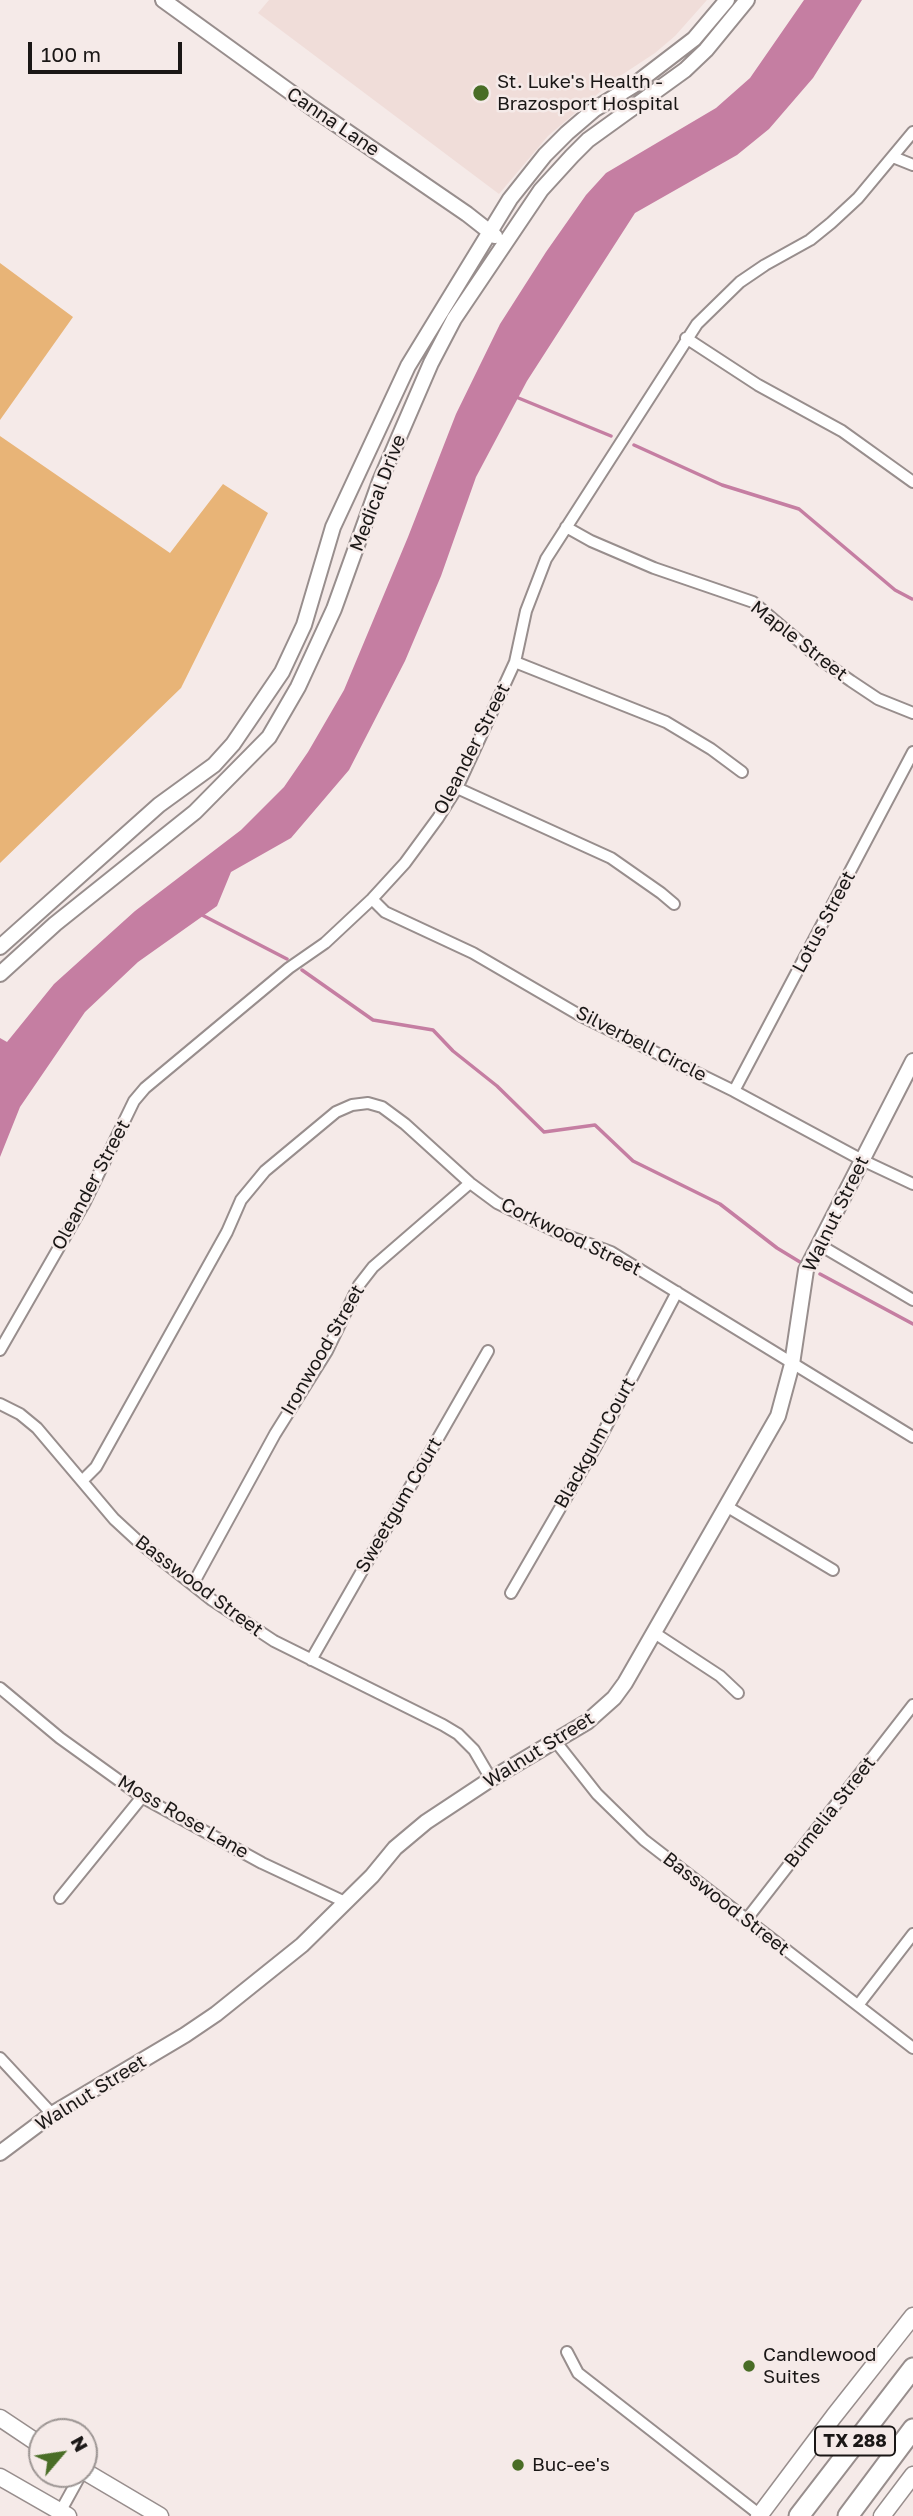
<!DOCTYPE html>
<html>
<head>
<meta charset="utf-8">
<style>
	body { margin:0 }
	#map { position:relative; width:913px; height:2516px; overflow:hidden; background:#f5eae8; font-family:"Golos Text",sans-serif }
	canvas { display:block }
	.north { position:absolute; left:28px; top:2418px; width:70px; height:70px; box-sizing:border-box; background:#f5eae8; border:2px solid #9d9694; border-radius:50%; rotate:61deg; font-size:19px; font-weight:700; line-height:28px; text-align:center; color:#1a1716 }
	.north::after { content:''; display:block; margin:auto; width:24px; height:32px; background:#496d26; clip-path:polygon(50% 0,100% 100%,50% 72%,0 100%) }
	.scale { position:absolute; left:28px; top:42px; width:154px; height:32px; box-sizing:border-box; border:4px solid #1a1716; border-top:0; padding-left:9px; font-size:21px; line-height:24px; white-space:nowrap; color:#1a1716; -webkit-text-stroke:5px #f5eae8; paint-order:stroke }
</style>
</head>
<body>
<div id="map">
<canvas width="913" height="2516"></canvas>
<div class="north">N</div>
<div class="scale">100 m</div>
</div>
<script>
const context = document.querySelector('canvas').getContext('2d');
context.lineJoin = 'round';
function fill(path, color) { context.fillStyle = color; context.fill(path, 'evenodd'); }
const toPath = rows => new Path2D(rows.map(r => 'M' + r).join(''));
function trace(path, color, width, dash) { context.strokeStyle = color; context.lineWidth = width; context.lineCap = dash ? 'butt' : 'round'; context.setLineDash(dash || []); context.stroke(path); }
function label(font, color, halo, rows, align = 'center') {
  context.font = font + ' "Golos Text",sans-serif'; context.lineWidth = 5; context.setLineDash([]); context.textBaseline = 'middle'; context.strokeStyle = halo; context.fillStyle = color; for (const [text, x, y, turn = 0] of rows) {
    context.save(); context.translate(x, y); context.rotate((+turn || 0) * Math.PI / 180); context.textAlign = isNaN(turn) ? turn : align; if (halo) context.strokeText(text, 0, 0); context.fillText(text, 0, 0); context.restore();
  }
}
const built = toPath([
	[269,0,707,0,675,36,655,53,614,80,548,136,499,194,258,13]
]);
const forest = toPath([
	[0,263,73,317,0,420],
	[0,436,170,553,223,484,268,513,181,688,0,863]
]);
const water = toPath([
	[804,0,862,0,813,78,769,129,737,155,635,213,527,381,476,477,441,576,405,661,349,770,291,838,231,872,217,906,138,962,85,1012,20,1107,0,1157,0,1038,7,1042,54,984,135,911,241,830,284,787,308,752,344,690,408,537,456,414,500,324,546,252,586,195,606,173,716,108,750,78]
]);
const stream = toPath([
	[516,397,611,436],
	[634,445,722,485,799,509,895,590,912,599],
	[202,915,287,959],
	[302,970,373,1020,433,1030,453,1051,497,1086,544,1132,595,1125,633,1161,720,1204,777,1248,800,1262],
	[820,1274,913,1324]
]);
const minor = toPath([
	[893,157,913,165],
	[686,338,758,385,842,431,913,482],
	[566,527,591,541,654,568,753,602,821,660,851,681,878,699,913,713],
	[515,662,666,722,711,749,742,772],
	[457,788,611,858,661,893,674,904],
	[372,899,385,912,473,953,581,1016,734,1091,862,1160,913,1184],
	[734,1091,913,752],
	[818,1244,913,1300],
	[0,1350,85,1202,134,1101,145,1088,289,968,325,943,372,899,405,863,438,818,457,788,515,662,526,611,546,559,697,324,740,282,765,265,810,240,831,223,858,198,913,132],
	[0,1404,20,1414,37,1428,114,1519,140,1543,212,1600,274,1641,443,1725,458,1734,474,1750,491,1779],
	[82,1481,96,1467,227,1232,241,1200,265,1171,336,1112,352,1105,368,1103,382,1107,405,1124,470,1183,497,1203,557,1232,611,1252,913,1437],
	[726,1506,833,1570],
	[193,1584,275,1434,327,1351,359,1285,373,1267,470,1183],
	[511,1593,596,1446,677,1292],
	[653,1632,720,1676,738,1693],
	[311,1660,488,1351],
	[0,1688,60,1738,142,1797,262,1863,345,1902],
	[556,1742,597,1794,644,1840,913,2048],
	[60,1898,142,1797],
	[746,1920,913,1705],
	[859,2004,913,1934],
	[0,2058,52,2114],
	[567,2352,578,2373,760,2515],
	[59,2514,81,2474]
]);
const tertiary = toPath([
	[163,0,311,107,467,214,495,236],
	[0,947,159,805,214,765,233,744,282,672,304,625,333,527,408,366,510,199,545,155,567,133,595,109,634,85,694,39,727,0],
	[0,974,55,924,195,812,269,737,298,687,334,609,380,481,431,363,454,319,541,190,572,156,588,140,685,70,706,50,747,0],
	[0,2153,52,2114,185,2035,216,2014,302,1945,372,1876,395,1848,426,1822,491,1779,587,1722,614,1698,625,1683,778,1416,792,1364,806,1270,913,1061]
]);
const secondary = toPath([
	[0,2418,42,2446],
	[84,2471,160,2516],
	[0,2477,68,2516],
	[759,2516,834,2416,913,2316],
	[882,2516,913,2475]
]);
const motorway = toPath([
	[799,2516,913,2368],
	[848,2516,913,2429]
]);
const markers = [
	[481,93,9,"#496d26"],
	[749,2366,7,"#496d26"],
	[518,2465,7,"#496d26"]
];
const shields = [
	[855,2441,80]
];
const shieldNames = [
	["TX 288",855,2441]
];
const poiNames = [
	["St. Luke's Health -",497,82],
	["Brazosport Hospital",497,104],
	["Candlewood",763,2355],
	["Suites",763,2377],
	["Buc-ee's",532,2465]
];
const streetNames = [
	["Canna Lane",333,122,34],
	["Medical Drive",378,493,-69],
	["Maple Street",799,641,38],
	["Oleander Street",472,749,-63],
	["Lotus Street",824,922,-62],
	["Silverbell Circle",641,1044,27],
	["Oleander Street",91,1185,-62],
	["Walnut Street",836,1214,-64],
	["Corkwood Street",571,1237,26],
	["Ironwood Street",323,1350,-60],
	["Blackgum Court",595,1443,-61],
	["Sweetgum Court",399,1505,-60],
	["Basswood Street",199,1586,37],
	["Walnut Street",539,1750,-32],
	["Bumelia Street",830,1812,-52],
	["Moss Rose Lane",183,1817,30],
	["Basswood Street",726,1904,38],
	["Walnut Street",91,2093,-32]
];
fill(built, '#f0ddd9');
fill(forest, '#e8b477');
fill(water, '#c57ea2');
trace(stream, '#c57ea2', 3.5);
trace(minor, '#988e8d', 14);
trace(tertiary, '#988e8d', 18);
trace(secondary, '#988e8d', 19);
trace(motorway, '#988e8d', 23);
trace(minor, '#fff', 10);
trace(tertiary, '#fff', 14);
trace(secondary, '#fff', 16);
trace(motorway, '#fff', 19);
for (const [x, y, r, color] of markers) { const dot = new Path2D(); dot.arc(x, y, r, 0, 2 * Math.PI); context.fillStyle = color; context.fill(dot); trace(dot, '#f5eae8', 2.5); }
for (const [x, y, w] of shields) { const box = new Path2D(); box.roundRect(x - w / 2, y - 14.5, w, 29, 5); context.fillStyle = '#f5eae8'; context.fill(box); trace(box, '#1a1716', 2); }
label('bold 18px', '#1a1716', null, shieldNames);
label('19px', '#1a1716', '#f5eae8', poiNames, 'left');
label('19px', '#1a1716', '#f5eae8', streetNames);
</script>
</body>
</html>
